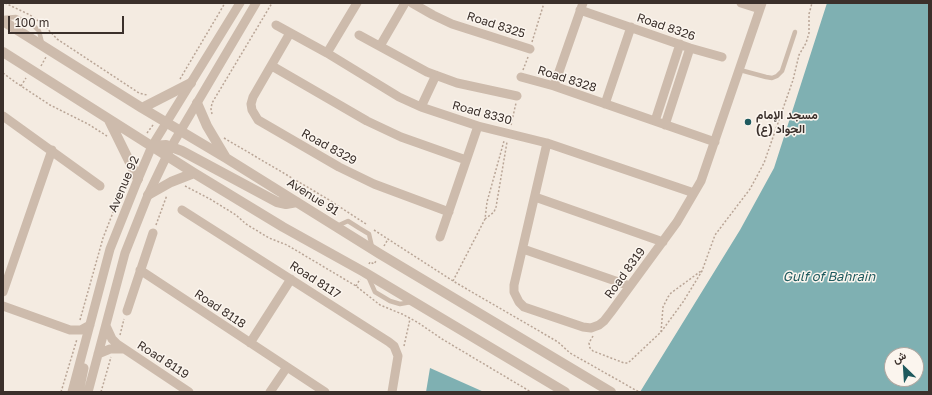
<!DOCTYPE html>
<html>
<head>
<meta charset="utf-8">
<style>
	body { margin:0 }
	#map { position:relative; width:932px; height:395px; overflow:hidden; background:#f4ebe1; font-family:"Golos Text",Vazirmatn,sans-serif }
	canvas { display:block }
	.frame { position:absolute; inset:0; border:4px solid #3b302b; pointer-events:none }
	.north { position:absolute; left:884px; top:347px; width:40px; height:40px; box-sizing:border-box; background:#fbf5ee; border:1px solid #aea6a0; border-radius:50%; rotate:335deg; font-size:11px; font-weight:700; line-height:16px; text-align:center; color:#3b302b }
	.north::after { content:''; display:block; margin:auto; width:14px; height:18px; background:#1f5a5e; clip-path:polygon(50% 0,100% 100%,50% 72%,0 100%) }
	.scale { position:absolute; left:8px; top:16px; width:116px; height:18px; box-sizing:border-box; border:2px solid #3b302b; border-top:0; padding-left:5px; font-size:12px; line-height:14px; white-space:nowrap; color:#3b302b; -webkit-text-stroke:3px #fbf5ee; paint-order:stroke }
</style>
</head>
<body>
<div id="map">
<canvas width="932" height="395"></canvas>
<div class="frame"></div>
<div class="north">ش</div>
<div class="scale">100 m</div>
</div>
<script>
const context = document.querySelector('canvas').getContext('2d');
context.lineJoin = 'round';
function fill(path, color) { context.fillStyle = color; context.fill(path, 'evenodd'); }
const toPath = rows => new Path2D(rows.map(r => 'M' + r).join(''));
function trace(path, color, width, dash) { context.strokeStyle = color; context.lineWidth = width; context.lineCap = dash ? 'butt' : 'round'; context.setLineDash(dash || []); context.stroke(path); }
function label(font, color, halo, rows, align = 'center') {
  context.font = font + ' "Golos Text",Vazirmatn,sans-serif'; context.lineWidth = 3; context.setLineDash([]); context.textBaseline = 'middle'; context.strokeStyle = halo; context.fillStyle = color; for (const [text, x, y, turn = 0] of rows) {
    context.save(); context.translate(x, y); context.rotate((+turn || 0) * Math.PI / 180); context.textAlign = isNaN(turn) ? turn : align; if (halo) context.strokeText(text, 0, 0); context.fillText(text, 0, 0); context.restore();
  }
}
const water = toPath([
	[827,3,929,3,929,392,640,392,740,230,774,168],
	[892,355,916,355,916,379,892,379],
	[430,368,484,392,426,392]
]);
const path = toPath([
	[5,3,30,15,44,25,57,39,139,93,147,95],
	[532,42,544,3],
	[41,66,46,57],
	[523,70,528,57],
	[3,73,15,82,50,105,88,124,107,136],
	[180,79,225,3],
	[21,86,26,78],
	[212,114,211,109,212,103,272,3],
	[511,125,516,103],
	[147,133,153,125],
	[224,138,326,198,366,224],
	[185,186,210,199,236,215,246,224,269,238,287,245,356,286,380,305,402,314,417,322,442,339,531,392],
	[485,219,494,212,496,207,507,142],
	[156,225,167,195],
	[374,230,453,281,558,342,570,353,639,392],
	[384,246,388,239],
	[369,264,370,262,374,264,376,261],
	[453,281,485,219,487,202,504,141],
	[356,286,360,279],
	[80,320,103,238,125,182,126,175],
	[661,332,663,307,668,297,671,293,701,271],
	[120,335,124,319],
	[593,336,589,343,590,348,593,351,624,363,628,363,661,332,683,302,702,271,715,235,750,189,764,163,793,80,799,55,806,43,809,33,809,14,812,3],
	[404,346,410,319],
	[61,392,77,339],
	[101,392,111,357]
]);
const service = toPath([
	[3,18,16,17,34,26,39,31,42,43],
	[740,70,766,77,772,78,777,76,782,71,795,32],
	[337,226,348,221,359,228,369,234,372,247],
	[368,276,375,292,390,301,400,304,411,302]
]);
const minor = toPath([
	[412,3,433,15,452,24,530,49],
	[741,3,760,9],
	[580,10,690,48,722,57],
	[276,25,327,53,399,97,421,107,478,126,547,143,694,193],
	[290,33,253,97,251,104,252,110,258,120,339,167,374,184,449,212],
	[359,35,427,72,457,83,517,96],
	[380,46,405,3],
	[327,53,357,3],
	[272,66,367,121,401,137,466,160],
	[521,77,554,86,715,142],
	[554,86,583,3],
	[605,104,631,27],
	[421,107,436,75],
	[3,116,100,186],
	[655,121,680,44],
	[665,125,690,48],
	[547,143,514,285,514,292,519,302,524,307,583,327,591,328,599,325,604,321,611,312,677,222,701,181,762,3],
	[535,197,663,242],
	[182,210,389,342,394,346,398,356,392,392],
	[440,237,478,126],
	[523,249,630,286],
	[140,270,325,392],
	[3,292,52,150],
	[3,306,70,330,81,330,90,325],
	[127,311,153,233],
	[106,326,112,339,117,344,189,392],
	[250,343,291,279],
	[98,354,110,349,123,349],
	[72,392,110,249,138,179,152,146,240,3],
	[79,392,84,368],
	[88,392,125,253,148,195,171,147,256,3],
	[270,392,287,367]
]);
const tertiary = toPath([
	[3,21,142,108,226,158,380,254,611,392],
	[3,52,194,173,283,227,364,272,565,392],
	[197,103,207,126,226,158],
	[142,108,191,83],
	[109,120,138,179],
	[152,146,166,145,182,151,277,202,286,204,297,202],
	[148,195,171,182,194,173]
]);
const markers = [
	[748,122,4,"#1f5a5e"]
];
const streetNames = [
	["Road 8325",496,25,18],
	["Road 8326",666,27,19],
	["Road 8328",567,79,18],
	["Road 8330",482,113,15],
	["Road 8329",329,147,29],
	["Avenue 92",124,184,-67],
	["Avenue 91",313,197,32],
	["Road 8319",625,273,-54],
	["Road 8117",315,280,33],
	["Road 8118",220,309,34],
	["Road 8119",163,360,33]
];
const poiNames = [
	["مسجد الإمام",756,115],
	["الجواد (ع)",756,129]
];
const waterNames = [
	["Gulf of Bahrain",829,277]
];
fill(water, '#7fb0b2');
trace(path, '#b9a596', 1.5, [2, 2]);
trace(service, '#cdbbac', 4.5);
trace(minor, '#cdbbac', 9);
trace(tertiary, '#cdbbac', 10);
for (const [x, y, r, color] of markers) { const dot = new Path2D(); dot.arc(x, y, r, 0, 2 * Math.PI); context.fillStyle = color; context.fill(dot); trace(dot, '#fbf5ee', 1.5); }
label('12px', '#3b302b', '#fbf5ee', streetNames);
label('bold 12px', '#3b302b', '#fbf5ee', poiNames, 'left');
label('italic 13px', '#1f5a5e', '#fbf5ee', waterNames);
</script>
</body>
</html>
